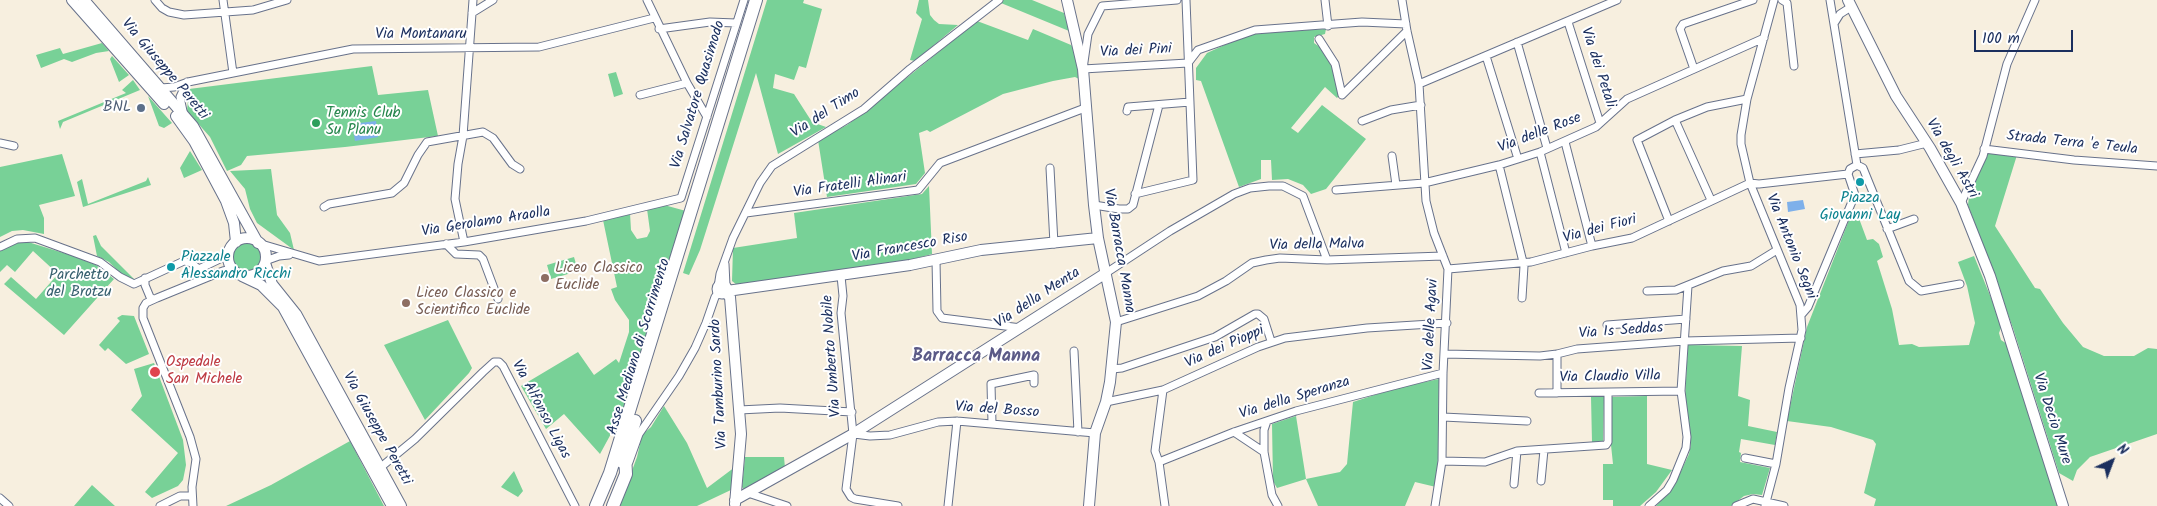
<!DOCTYPE html>
<html>
<head>
<meta charset="utf-8">
<style>
	body { margin:0 }
	#map { position:relative; width:2157px; height:506px; overflow:hidden; background:#f7efdf; font-family:Kalam,sans-serif }
	canvas { display:block }
	.north { position:absolute; left:2087px; top:436px; width:50px; height:50px; -webkit-text-stroke:4px #fff; paint-order:stroke; rotate:43deg; font-size:14px; font-weight:700; line-height:20px; text-align:center; color:#1b2f5e }
	.north::after { content:''; display:block; margin:auto; width:18px; height:22px; background:#1b2f5e; clip-path:polygon(50% 0,100% 100%,50% 72%,0 100%) }
	.scale { position:absolute; left:1974px; top:30px; width:99px; height:22px; box-sizing:border-box; border:2px solid #1b2f5e; border-top:0; padding-left:6px; font-size:15px; line-height:18px; white-space:nowrap; color:#1b2f5e; -webkit-text-stroke:4px #fff; paint-order:stroke }
</style>
</head>
<body>
<div id="map">
<canvas width="2157" height="506"></canvas>
<div class="north">N</div>
<div class="scale">100 m</div>
</div>
<script>
const context = document.querySelector('canvas').getContext('2d');
context.lineJoin = 'round';
function fill(path, color) { context.fillStyle = color; context.fill(path, 'evenodd'); }
const toPath = rows => new Path2D(rows.map(r => 'M' + r).join(''));
function trace(path, color, width, dash) { context.strokeStyle = color; context.lineWidth = width; context.lineCap = dash ? 'butt' : 'round'; context.setLineDash(dash || []); context.stroke(path); }
function label(font, color, halo, rows, align = 'center') {
  context.font = font + ' Kalam,sans-serif'; context.lineWidth = 4; context.setLineDash([]); context.textBaseline = 'middle'; context.strokeStyle = halo; context.fillStyle = color; for (const [text, x, y, turn = 0] of rows) {
    context.save(); context.translate(x, y); context.rotate((+turn || 0) * Math.PI / 180); context.textAlign = isNaN(turn) ? turn : align; if (halo) context.strokeText(text, 0, 0); context.fillText(text, 0, 0); context.restore();
  }
}
const green = toPath([
	[767,0,804,0,803,3,822,9,806,68,799,66,794,80,775,74,773,88,794,94,812,122,826,127,778,154,756,73,700,250,689,275,683,273],
	[919,0,928,0,930,15,934,20,939,24,958,25,915,61,910,60,922,19,916,13],
	[1003,0,1032,0,1064,13,1069,31,1001,3],
	[977,21,1028,40,1033,29,1071,45,1074,49,1079,79,1075,77,1053,81,1003,94,930,132,927,130,919,133,925,173,916,184,827,197,818,140,847,125,862,114],
	[1326,29,1325,34,1314,37,1314,43,1323,49,1343,91,1337,98,1325,87,1291,128,1298,133,1322,105,1366,139,1326,189,1311,194,1303,185,1288,179,1272,180,1271,160,1261,160,1261,179,1239,187,1201,81,1196,80,1196,68,1207,53,1240,38,1256,33],
	[102,43,109,51,96,53,72,62,64,59,41,68,36,55,60,48,63,54],
	[112,56,129,75,119,82,110,59],
	[372,66,378,95,428,90,438,136,345,147,247,156,241,165,227,171,210,137,187,111,189,89],
	[616,72,623,94,614,97,608,74],
	[133,80,140,90,63,122,60,129,58,121,126,93,122,90],
	[148,96,172,123,164,128,159,126],
	[190,151,202,170,184,178,180,168],
	[1989,152,2017,155,1995,226,2035,288,2040,289,2063,323,2083,347,2104,356,2134,356,2148,348,2157,349,2157,434,2090,457,2077,470,2073,481,2059,473,2013,328,1968,205,1969,196,1985,154],
	[62,154,75,196,39,205,44,218,44,234,23,230,12,231,0,237,0,167],
	[271,169,277,215,290,233,294,250,257,223,250,209,245,189,230,171],
	[148,177,151,185,83,207,77,182,82,179,88,204,146,181],
	[929,186,932,254,910,260,737,285,732,281,733,248,797,238,794,213,922,194],
	[664,205,686,211,625,408,600,454,564,414,546,429,521,386,578,352,594,375,616,359,619,363,629,332,629,320,615,300,611,289,617,287,603,220,630,213,631,230,637,239,647,237,650,231,647,209],
	[1854,212,1857,213,1867,240,1873,239,1879,244,1883,257,1877,261,1892,309,1899,345,1912,344,1919,347,1969,345,1975,323,1967,286,1958,262,1974,256,2002,325,1999,333,2001,340,2007,344,2060,506,1874,506,1876,499,1864,493,1876,444,1873,440,1831,427,1787,421,1807,327,1851,215],
	[96,235,101,246,134,279,126,279,109,262,97,256,93,236],
	[18,242,28,242,70,255,96,265,114,279,64,335,4,284,11,277,36,299,58,274,33,251,15,272,7,265,0,272,0,251],
	'233 257a14 14 0 1 1 28 0a14 14 0 1 1-28 0Z',
	[574,257,578,271,551,279,547,265],
	[122,315,134,316,149,354,126,364,108,348,105,351,99,345,120,321,117,318],
	[448,320,472,368,469,373,425,420,384,345],
	[1688,345,1742,346,1738,396,1750,400,1748,426,1777,432,1775,445,1741,439,1739,452,1741,453,1740,462,1770,468,1762,495,1753,494,1744,496,1731,506,1656,506,1674,486,1689,454,1691,444,1685,397],
	[154,363,183,440,186,465,183,480,178,486,152,498,145,492,178,453,131,410,142,396,134,369],
	[1439,379,1438,458,1436,487,1415,482,1405,506,1318,506,1306,479,1277,488,1273,481,1272,424,1296,416,1306,479,1340,472,1347,464,1353,402,1396,388],
	[1647,396,1647,464,1672,470,1656,492,1640,506,1613,506,1613,500,1603,500,1603,464,1613,464,1611,445,1612,397],
	[1591,397,1604,397,1603,442,1592,442],
	[664,406,687,443,707,488,735,467,733,489,697,506,619,506,637,457,642,435,651,427],
	[350,441,384,506,226,506,271,485],
	[745,457,784,457,785,468,745,491,742,487],
	[514,471,523,491,518,497,501,487],
	[92,485,115,506,74,506]
]);
const water = toPath([
	[376,121,378,137,355,141,352,124],
	[1803,200,1805,209,1788,212,1787,202]
]);
const street = toPath([
	[155,0,162,8,169,12,184,15,253,10,287,0],
	[223,0,233,73],
	[647,0,687,83,707,117],
	[1177,0,1102,6,1088,34,1083,69,1188,63],
	[1325,0,1328,26],
	[1402,0,1407,31,1419,84,1426,201,1434,233,1448,269,1443,373,1442,461,1435,506],
	[1782,0,1787,3,1794,66],
	[1830,0,1857,165],
	[472,13,493,0],
	[1568,22,1600,123],
	[1835,22,1840,14,1851,7],
	[659,29,710,22,736,23],
	[1319,39,1335,64,1342,95,1407,31],
	[1517,42,1547,148],
	[1486,56,1518,159],
	[1188,63,1198,50,1255,30,1362,22,1406,24],
	[1694,69,1680,29,1683,24,1753,0],
	[1419,84,1617,0],
	[161,88,174,87,188,82,353,49,539,47,654,18],
	[640,95,687,83],
	[183,111,180,97,187,82],
	[1127,111,1128,107,1190,102],
	[1675,120,1711,200],
	[1362,121,1391,110,1421,105],
	[1565,142,1592,246],
	[0,143,14,146],
	[1984,149,2074,160,2157,166],
	[1540,152,1566,253],
	[1855,154,1899,150,1927,143],
	[1392,156,1396,185],
	[1499,165,1524,266,1522,298],
	[1050,168,1054,244],
	[1336,190,1424,183,1499,165,1540,152,1596,127,1627,99,1764,38],
	[1135,194,1193,180,1186,0],
	[1961,203,1983,156,2007,64,2035,0],
	[1094,205,1119,209,1128,209,1133,205,1159,105],
	[324,207,329,204,392,193,404,183,418,155,427,142,483,132,493,138,512,164,520,169],
	[746,213,918,190,940,163,1085,108],
	[1669,221,1637,140,1675,120,1707,107,1747,99],
	[1887,229,1914,219],
	[464,242,455,199,458,164,463,136,473,0],
	[258,243,319,261,464,242,586,221,681,198,744,0],
	[446,244,456,254,479,255,483,259,498,299],
	[0,247,17,239,35,238,100,262,120,277,134,284,184,261,191,263,199,269,228,255],
	[936,260,937,311,942,318,1021,328],
	[265,261,279,256,289,255],
	[725,264,726,286],
	[1448,269,1531,262,1592,246,1632,238,1750,183,1759,184,1848,174],
	[1106,273,1170,231,1234,194,1250,188,1269,186,1283,186,1303,196,1327,260],
	[841,276,843,296,841,313,853,434,846,489,851,497,855,499,898,506],
	[145,278,145,285,150,297,153,299],
	[718,287,720,274,733,238,760,183,772,166,864,109,910,69,999,0],
	[1647,291,1676,290,1723,271,1751,266,1777,250],
	[1802,314,1808,307,1851,204,1855,195,1848,174,1850,169,1857,165,1863,168,1909,281,1921,291,1960,284],
	[1116,322,1198,296,1226,281,1252,263,1266,260,1280,258,1327,260,1443,256],
	[1607,325,1686,319],
	[1074,351,1078,432],
	[1444,354,1540,356,1557,354,1577,349,1685,341,1801,338],
	[1112,369,1122,368,1215,337,1255,314,1258,314,1264,319,1271,341],
	[1163,390,1155,451,1159,462,1165,506],
	[1539,393,1681,391],
	[1557,393,1557,354],
	[1106,402,1163,390,1258,347,1285,338,1367,328,1447,323],
	[739,410,780,408,852,412],
	[1443,417,1527,421],
	[1267,421,1264,430,1264,452,1272,495,1278,506],
	[992,423,991,384,1034,375,1034,383],
	[1234,432,1264,452],
	[854,434,870,436,890,435,938,422,957,421,1095,433],
	[1745,458,1776,464],
	[1442,461,1485,462,1517,451,1606,445,1608,442,1608,393],
	[629,462,639,434,679,376,695,348,706,323,715,297,719,292],
	[1159,462,1234,432,1296,411,1443,373],
	[381,467,415,439,483,372,494,362,499,362,503,366,575,506],
	[1541,481,1544,450],
	[1514,484,1517,451],
	[748,493,787,506],
	[0,498,9,506],
	[160,506,180,496,191,496],
	[193,506,192,487,196,459,190,437,143,318,143,308,146,303,157,298,223,271,232,269],
	[948,506,957,421],
	[1649,506,1667,490,1673,480,1686,448,1687,437,1681,391,1688,286],
	[1736,506,1753,499,1784,506],
	[1765,506,1776,464,1789,388,1802,330,1800,305,1750,183,1741,144,1741,135,1747,99,1774,0]
]);
const secondary = toPath([
	[72,0,164,104],
	[84,0,193,126,258,243],
	[1067,0,1083,69,1094,205,1098,238,1116,322,1110,382,1106,402,1095,433,1089,506],
	[1848,0,1896,96,1930,148,1961,203,1990,276,2063,506],
	[176,116,194,141,226,201,234,223,236,242],
	'228 257a19 19 0 1 1 38 0a19 19 0 1 1-38 0Z',
	[265,263,272,284,296,314,401,506],
	[242,276,261,285,283,307,392,506],
	'717.5 289a4.5 4.5 0 1 1 9 0a4.5 4.5 0 1 1-9 0Z',
	[727,291,910,265,981,250,1098,238],
	[725,292,730,297,741,434,735,504],
	[735,500,853,434,1106,273]
]);
const highway = toPath([
	[622,462,635,421],
	[596,506,610,473,756,0],
	[613,506,626,474,625,454]
]);
const markers = [
	[141,108,5,"#5c6f8a"],
	[316,123,5,"#2e9e5b"],
	[1860,182,5,"#0f9aa8"],
	[171,267,5,"#0f9aa8"],
	[545,278,5,"#8d6e63"],
	[406,303,5,"#8d6e63"],
	[155,372,6,"#e0444e"]
];
const streetNames = [
	["Via Montanaru",421,35],
	["Via dei Pini",1136,52,-3],
	["Via dei Petali",1597,68,72],
	["Via Giuseppe Peretti",164,70,50],
	["Via Salvatore Quasimodo",699,95,-73],
	["Via del Timo",826,114,-33],
	["Via delle Rose",1540,134,-21],
	["Strada Terra 'e Teula",2072,144,6],
	["Via degli Astri",1951,159,60],
	["Via Fratelli Alinari",850,186,-8],
	["Via Gerolamo Araolla",486,223,-9],
	["Via dei Fiori",1600,230,-15],
	["Via della Malva",1317,246,-1],
	["Via Antonio Segni",1790,247,68],
	["Via Francesco Riso",910,248,-10],
	["Via Barracca Manna",1118,251,80],
	["Via della Menta",1038,299,-33],
	["Via delle Agavi",1432,325,-87],
	["Via Is Seddas",1621,332,-4],
	["Asse Mediano di Scorrimento",640,347,-73],
	["Via dei Pioppi",1225,348,-24],
	["Via Umberto Nobile",833,356,-94],
	["Via Claudio Villa",1610,378,-1],
	["Via Tamburino Sardo",720,384,-93],
	["Via della Speranza",1295,399,-17],
	["Via Alfonso Ligas",540,410,62],
	["Via del Bosso",997,411,4],
	["Via Decio Mure",2051,419,72],
	["Via Giuseppe Peretti",376,429,61]
];
const serviceNames = [
	["BNL",131,108]
];
const leisureNames = [
	["Tennis Club",326,114],
	["Su Planu",326,131]
];
const cultureNames = [
	["Piazza",1860,199],
	["Giovanni Lay",1860,216],
	["Piazzale",181,258,"left"],
	["Alessandro Ricchi",181,275,"left"]
];
const educationNames = [
	["Liceo Classico",555,269],
	["Euclide",555,286],
	["Liceo Classico e",416,294],
	["Scientifico Euclide",416,311]
];
const parkNames = [
	["Parchetto",79,276],
	["del Brotzu",79,293]
];
const healthNames = [
	["Ospedale",166,363],
	["San Michele",166,380]
];
const quarterNames = [
	["Barracca Manna",976,358]
];
fill(green, '#78d197');
fill(water, '#7eb0ea');
trace(street, '#68728b', 9);
trace(secondary, '#68728b', 12);
trace(highway, '#68728b', 14);
trace(street, '#fff', 7);
trace(secondary, '#fff', 10);
trace(highway, '#fff', 12);
for (const [x, y, r, color] of markers) { const dot = new Path2D(); dot.arc(x, y, r, 0, 2 * Math.PI); context.fillStyle = color; context.fill(dot); trace(dot, '#fff', 2); }
label('15px', '#1b2f5e', '#fff', streetNames);
label('15px', '#4e5e75', '#fff', serviceNames, 'right');
label('15px', '#27864d', '#fff', leisureNames, 'left');
label('15px', '#0d838f', '#fff', cultureNames);
label('15px', '#785e54', '#fff', educationNames, 'left');
label('15px', '#37606f', '#fff', parkNames);
label('15px', '#be3a42', '#fff', healthNames, 'left');
label('bold 18px', '#5b5a87', '#fff', quarterNames);
</script>
</body>
</html>
